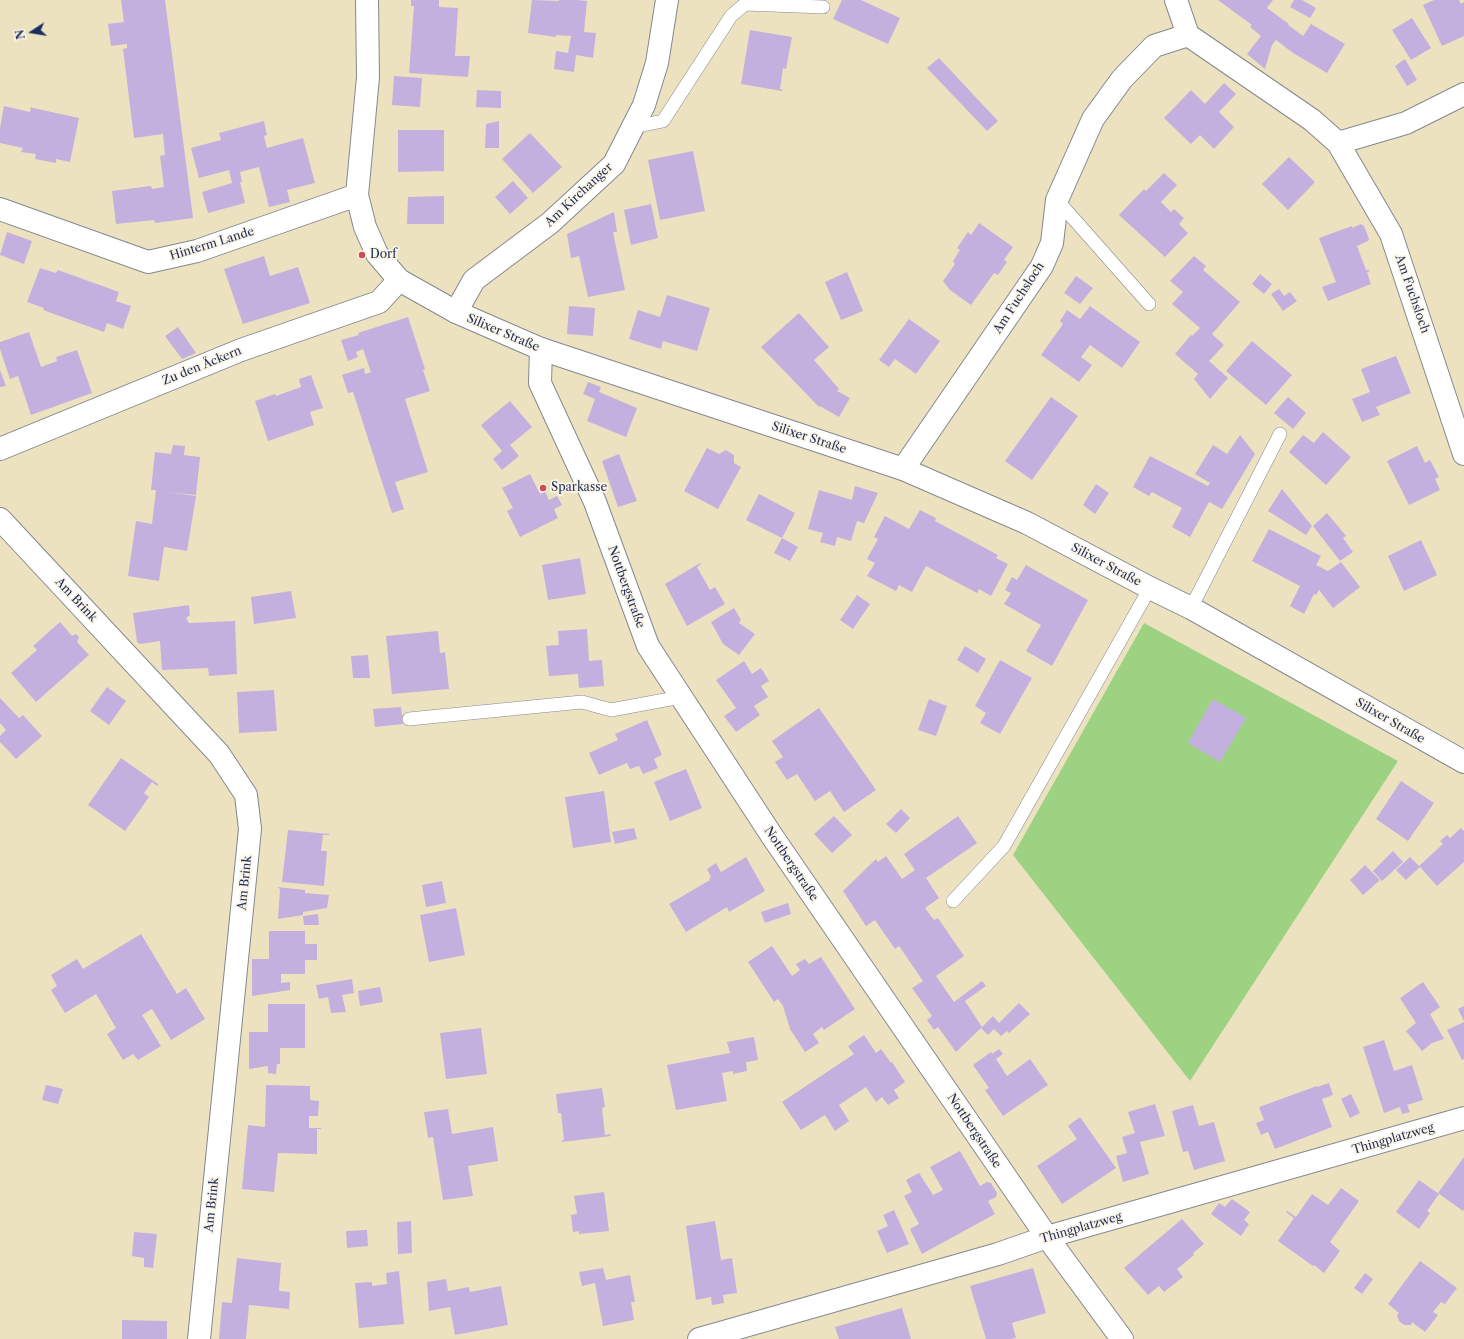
<!DOCTYPE html>
<html>
<head>
<meta charset="utf-8">
<style>
	body { margin:0 }
	#map { position:relative; width:1464px; height:1339px; overflow:hidden; background:#ede2c0; font-family:"Libre Caslon Text",serif }
	canvas { display:block }
	.north { position:absolute; left:12px; top:12px; width:40px; height:40px; -webkit-text-stroke:3px #fcf5e5; paint-order:stroke; rotate:258deg; font-size:11px; font-weight:700; line-height:16px; text-align:center; color:#1b2f5e }
	.north::after { content:''; display:block; margin:auto; width:14px; height:18px; background:#1b2f5e; clip-path:polygon(50% 0,100% 100%,50% 72%,0 100%) }
</style>
</head>
<body>
<div id="map">
<canvas width="1464" height="1339"></canvas>
<div class="north">N</div>
</div>
<script>
const context = document.querySelector('canvas').getContext('2d');
context.lineJoin = 'round';
function fill(path, color) { context.fillStyle = color; context.fill(path, 'evenodd'); }
const toPath = rows => new Path2D(rows.map(r => 'M' + r).join(''));
function trace(path, color, width, dash) { context.strokeStyle = color; context.lineWidth = width; context.lineCap = dash ? 'butt' : 'round'; context.setLineDash(dash || []); context.stroke(path); }
function label(font, color, halo, rows, align = 'center') {
  context.font = font + ' "Libre Caslon Text",serif'; context.lineWidth = 3.5; context.setLineDash([]); context.textBaseline = 'middle'; context.strokeStyle = halo; context.fillStyle = color; for (const [text, x, y, turn = 0] of rows) {
    context.save(); context.translate(x, y); context.rotate((+turn || 0) * Math.PI / 180); context.textAlign = isNaN(turn) ? turn : align; if (halo) context.strokeText(text, 0, 0); context.fillText(text, 0, 0); context.restore();
  }
}
const green = toPath([
	[1144,623,1398,761,1190,1081,1013,855]
]);
const building = toPath([
	[121,0,165,0,193,218,155,223,154,220,116,224,112,191,151,186,152,189,164,187,160,156,165,155,163,134,134,138,123,49,127,48,127,44,111,46,108,24,124,22],
	[411,0,439,0,439,7,458,8,455,56,470,56,468,77,409,73,414,6,411,6],
	[532,0,559,1,559,0,577,0,587,1,584,32,596,33,593,58,576,55,574,72,554,69,556,51,568,53,571,36,556,35,556,37,528,33],
	[842,0,861,0,900,18,888,44,833,19],
	[1218,0,1273,0,1267,8,1289,24,1288,25,1303,36,1311,24,1345,44,1327,73,1293,53,1276,40,1272,45,1265,69,1247,54,1261,36,1250,27,1252,25],
	[1294,0,1302,0,1316,8,1310,18,1290,7],
	[1434,0,1459,0,1461,4,1464,2,1464,36,1442,46,1423,5],
	[1412,18,1431,48,1411,60,1392,30],
	[750,30,792,37,786,69,783,68,780,89,783,90,782,91,741,84],
	[939,58,998,121,987,131,927,68],
	[1405,59,1417,80,1407,86,1395,66],
	[394,76,422,78,420,107,392,105],
	[1224,83,1236,94,1219,112,1234,127,1214,149,1200,135,1191,144,1164,118,1191,90,1205,104],
	[477,90,501,91,501,108,476,107],
	[4,106,30,112,31,107,33,108,79,118,70,162,56,159,56,163,35,159,36,154,21,152,23,148,0,143,0,128],
	[264,121,267,135,264,136,267,148,303,138,315,183,287,190,290,202,269,207,259,167,240,172,242,182,240,182,245,203,208,213,202,192,232,183,229,170,199,178,191,148,221,140,219,133],
	[499,121,499,148,485,148,486,124],
	[398,130,444,130,444,171,398,172],
	[530,133,562,167,533,193,502,159],
	[693,151,705,211,660,220,648,160],
	[1289,157,1315,182,1288,210,1262,184],
	[1164,173,1177,185,1161,202,1171,212,1174,209,1184,218,1179,224,1188,233,1165,257,1119,215,1144,189,1146,191],
	[513,181,528,198,510,214,495,197],
	[444,196,444,224,407,224,408,197],
	[651,204,658,238,631,245,624,210],
	[614,212,617,232,613,232,625,290,588,297,579,256,571,258,567,234],
	[979,223,1013,247,1004,260,1007,262,998,275,994,273,971,305,950,290,943,281,955,264,953,261,960,250,957,248,968,232,971,235],
	[1361,224,1364,226,1369,239,1368,241,1357,246,1366,270,1369,270,1370,271,1367,272,1371,284,1328,301,1322,287,1336,282,1319,238,1352,226,1352,228],
	[7,232,32,241,24,264,0,255],
	[264,256,270,276,298,267,310,303,243,324,224,269],
	[1194,256,1206,266,1203,270,1240,302,1212,334,1224,345,1209,361,1228,378,1210,399,1194,379,1198,374,1175,354,1191,335,1192,336,1200,328,1172,304,1183,292,1170,281],
	[40,268,56,273,58,270,119,292,116,301,131,306,123,329,107,323,104,332,43,310,44,308,27,302],
	[847,272,863,311,841,320,825,282],
	[1260,274,1272,284,1264,294,1252,284],
	[1076,276,1093,288,1080,304,1064,293],
	[1279,289,1284,296,1290,292,1297,301,1283,311,1271,294],
	[667,295,710,308,697,351,663,341,661,349,629,339,638,310,660,317],
	[569,306,595,308,593,336,567,334],
	[1090,306,1140,342,1122,368,1090,345,1081,357,1092,365,1079,382,1041,355,1063,324,1060,321,1067,310,1080,319],
	[799,313,829,347,814,360,839,389,837,391,850,398,839,417,820,406,819,407,761,347],
	[408,317,425,369,423,370,430,391,405,399,428,472,395,482,404,509,392,513,353,392,348,393,342,375,364,368,365,374,371,372,363,349,356,352,358,357,348,361,341,340,359,335,358,333],
	[909,319,940,341,916,374,895,359,889,367,879,360],
	[178,327,196,353,182,359,165,336],
	[29,332,41,367,57,361,56,357,77,350,92,393,31,415,18,376,10,379,0,349,0,342],
	[1252,341,1292,375,1266,405,1226,371],
	[1396,356,1411,393,1376,407,1380,415,1362,422,1352,399,1370,392,1361,369],
	[0,370,6,386,0,387],
	[311,375,323,408,310,412,314,425,268,441,255,401,275,394,276,396,301,387,299,379],
	[588,382,601,387,599,392,637,408,626,437,587,421,595,399,583,394],
	[1051,397,1078,416,1032,480,1005,461],
	[1288,397,1306,413,1293,429,1274,413],
	[510,401,532,427,510,445,519,456,502,470,493,459,502,451,481,425],
	[1323,432,1351,457,1326,485,1289,452,1303,435,1314,443],
	[1240,435,1255,454,1222,509,1209,502,1190,537,1172,527,1182,508,1152,492,1149,496,1133,487,1150,456,1208,486,1210,483,1195,474,1213,445,1227,454],
	[173,445,185,446,184,455,200,457,196,495,167,492,196,496,187,551,164,547,159,581,128,576,136,521,152,524,156,490,151,490,155,452,171,454],
	[1417,446,1425,463,1430,460,1439,477,1435,479,1440,490,1409,505,1387,461],
	[707,448,719,454,726,450,734,455,734,463,741,467,718,509,684,491],
	[619,454,637,501,618,507,602,461],
	[530,474,540,494,545,491,549,500,557,496,562,505,554,509,558,518,520,537,507,511,513,508,502,488],
	[1096,484,1109,493,1095,514,1083,505],
	[855,486,878,493,864,523,857,521,851,541,837,537,835,546,820,542,823,533,808,529,819,490,852,500],
	[1282,489,1312,526,1306,535,1268,511],
	[759,494,795,513,782,538,798,547,790,561,774,553,782,538,746,520],
	[920,510,936,518,935,521,998,555,996,558,1008,564,991,596,979,589,977,593,926,566,912,592,899,585,896,591,867,576,875,563,867,559,878,539,874,537,885,516,909,529],
	[1327,513,1346,536,1343,538,1353,552,1340,561,1313,526],
	[1269,529,1321,556,1316,565,1328,571,1341,562,1360,587,1333,608,1319,590,1316,595,1314,594,1304,614,1290,606,1300,586,1252,561],
	[1421,540,1437,575,1404,591,1388,556],
	[580,558,586,594,548,600,542,565],
	[700,563,701,564,697,567,710,590,715,587,725,604,687,626,665,584],
	[1026,565,1088,600,1052,666,1026,651,1041,625,1004,604,1011,593,1005,590,1012,577,1017,580],
	[291,591,296,618,254,624,251,597],
	[857,595,870,604,853,629,840,620],
	[189,605,190,615,186,618,189,623,235,621,237,674,209,676,208,668,162,670,160,641,140,644,137,642,133,613],
	[734,608,741,620,739,623,755,634,739,655,723,644,711,622],
	[60,622,72,636,76,634,79,637,77,642,89,655,36,702,11,673,37,650,33,646],
	[587,629,589,661,602,660,604,686,579,688,578,674,549,676,546,646,559,645,558,631],
	[438,631,440,653,445,652,449,689,392,694,386,636],
	[965,646,986,659,978,673,957,660],
	[368,655,370,678,353,678,351,656],
	[1000,660,1032,678,1000,734,980,723,986,713,975,706],
	[744,661,752,674,761,668,769,681,761,686,768,697,754,706,760,715,736,732,724,716,736,708,716,680],
	[107,687,126,701,109,725,90,711],
	[274,690,277,731,239,733,237,692],
	[0,698,19,718,23,715,42,736,16,759,0,742,0,736,6,730,0,723],
	[929,699,947,706,936,736,918,730],
	[1213,699,1246,718,1220,762,1188,743],
	[401,707,403,724,375,727,373,709],
	[819,708,876,790,844,812,830,791,815,801,797,774,787,780,775,762,783,757,772,741],
	[647,720,662,755,654,759,658,768,643,774,639,766,630,769,627,763,599,775,589,753,618,740,615,734],
	[121,758,158,784,157,786,152,782,144,793,149,797,125,831,88,805],
	[686,769,702,808,670,821,654,782],
	[1401,781,1434,803,1408,841,1376,819],
	[604,791,611,842,573,848,565,797],
	[901,809,910,818,896,833,886,824],
	[834,816,852,835,832,853,814,834],
	[958,816,977,843,926,878,939,898,925,908,934,920,938,918,964,956,936,976,954,1002,982,981,986,986,965,1001,982,1027,993,1016,999,1023,1019,1003,1030,1014,1009,1033,1007,1031,1001,1036,994,1029,988,1035,981,1028,956,1052,938,1027,934,1030,927,1020,932,1016,912,988,923,981,899,946,895,949,875,920,866,926,843,891,876,859,878,862,886,856,902,879,915,870,904,854],
	[634,828,637,839,615,844,612,832],
	[1461,828,1464,831,1464,862,1437,886,1420,867,1406,880,1396,870,1410,857,1419,866,1443,844,1440,841,1447,835,1450,838],
	[288,830,329,834,329,835,323,835,321,851,327,851,324,886,282,882],
	[1393,851,1403,862,1382,881,1373,871],
	[746,857,765,891,729,912,727,907,686,932,669,904,710,880,709,878,711,877,707,869,716,863,721,872],
	[1365,865,1380,880,1363,895,1350,880],
	[442,881,446,903,426,907,422,885],
	[277,887,305,890,305,893,329,895,327,908,303,912,303,915,278,919,280,889],
	[788,903,791,914,765,923,761,912],
	[456,908,465,955,429,962,420,915],
	[318,914,319,925,304,925,303,916],
	[269,931,305,931,305,944,317,944,317,960,305,960,305,974,281,974,281,983,290,982,290,990,252,996,252,959,269,959],
	[141,934,177,994,186,988,205,1019,171,1040,152,1009,142,1015,161,1046,138,1060,133,1054,123,1060,107,1034,116,1028,96,994,65,1013,51,990,57,986,51,975,77,959,83,969],
	[772,946,792,976,800,970,796,964,805,959,809,964,821,957,855,1009,824,1030,822,1027,813,1034,819,1043,805,1052,790,1029,783,1006,778,999,774,1002,748,962],
	[352,979,354,993,342,995,346,1012,331,1013,328,997,319,999,316,985],
	[1423,982,1440,1007,1430,1014,1444,1039,1432,1043,1422,1051,1406,1031,1416,1023,1400,998],
	[380,987,383,1002,360,1006,358,991],
	[268,1004,305,1004,305,1048,280,1048,280,1064,277,1064,276,1074,268,1073,268,1066,249,1069,249,1032,268,1032],
	[1464,1006,1464,1021,1458,1009],
	[1464,1022,1464,1059,1462,1060,1447,1030],
	[481,1028,487,1074,446,1079,440,1033],
	[864,1035,876,1053,881,1049,891,1063,892,1062,905,1082,894,1090,899,1098,888,1105,882,1097,876,1102,866,1087,839,1105,849,1121,835,1131,825,1115,801,1130,782,1102,854,1054,848,1046],
	[754,1037,758,1060,746,1062,747,1071,733,1074,733,1071,722,1073,727,1101,676,1110,667,1065,730,1053,727,1042],
	[1384,1040,1394,1071,1412,1065,1423,1100,1407,1105,1410,1112,1402,1114,1400,1107,1384,1113,1363,1047],
	[999,1049,1003,1054,996,1059,1007,1076,1030,1059,1048,1085,1003,1116,985,1090,989,1088,973,1065,991,1052,992,1054],
	[1329,1083,1333,1095,1322,1099,1332,1127,1275,1149,1268,1132,1261,1135,1256,1123,1264,1120,1259,1107,1317,1086,1317,1087],
	[46,1085,63,1089,58,1104,42,1100],
	[266,1085,310,1086,310,1100,319,1101,318,1116,309,1116,309,1128,321,1128,321,1129,317,1129,317,1154,278,1153,274,1192,242,1189,248,1125,265,1127],
	[602,1088,605,1107,602,1108,605,1135,610,1134,611,1136,562,1142,562,1140,564,1140,561,1113,558,1113,556,1094],
	[1351,1094,1360,1113,1350,1118,1341,1099],
	[1155,1104,1165,1136,1140,1142,1149,1174,1123,1182,1116,1156,1127,1153,1122,1137,1135,1133,1128,1112],
	[1193,1105,1199,1126,1214,1122,1225,1161,1194,1170,1188,1151,1183,1152,1172,1111],
	[448,1109,452,1134,493,1127,498,1161,468,1166,473,1196,443,1200,433,1137,428,1138,424,1112],
	[1080,1117,1116,1168,1062,1204,1037,1166,1077,1139,1068,1126],
	[960,1151,980,1186,987,1182,991,1183,997,1193,996,1197,988,1201,995,1214,922,1254,910,1229,919,1224,904,1196,912,1192,906,1180,919,1173,933,1195,943,1190,930,1167],
	[1464,1157,1464,1209,1463,1211,1438,1193],
	[1419,1180,1439,1194,1427,1211,1430,1213,1419,1229,1396,1212],
	[1341,1188,1359,1201,1330,1242,1340,1251,1324,1273,1314,1265,1313,1266,1278,1241,1294,1218,1286,1212,1287,1211,1296,1217,1312,1194,1328,1205],
	[604,1192,609,1231,579,1234,579,1231,573,1232,571,1215,577,1214,574,1196],
	[1232,1199,1250,1212,1244,1220,1249,1224,1241,1236,1211,1214,1219,1203,1225,1207],
	[894,1210,909,1244,887,1253,877,1231,888,1226,883,1215],
	[1182,1219,1204,1244,1193,1253,1194,1255,1177,1269,1183,1277,1164,1292,1159,1286,1148,1295,1124,1268],
	[411,1221,412,1253,398,1254,397,1222],
	[715,1221,721,1260,732,1258,737,1293,723,1295,724,1303,712,1305,711,1297,696,1300,686,1226],
	[367,1230,368,1246,347,1248,346,1231],
	[134,1232,157,1234,153,1268,144,1267,144,1258,132,1256],
	[237,1258,281,1263,279,1291,290,1292,289,1309,249,1305,246,1339,219,1339,222,1302,232,1303],
	[1420,1261,1457,1288,1445,1304,1441,1302,1433,1312,1438,1315,1425,1332,1412,1322,1411,1325,1404,1325,1399,1321,1397,1315,1399,1313,1388,1304],
	[603,1268,606,1280,630,1275,635,1302,631,1302,634,1320,603,1326,595,1283,582,1286,579,1272],
	[1033,1268,1046,1313,1012,1323,1016,1338,1011,1339,986,1339,970,1286],
	[399,1271,404,1324,359,1328,355,1283,372,1282,372,1286,387,1284,386,1273],
	[1365,1273,1373,1279,1362,1294,1354,1288],
	[446,1279,448,1291,469,1287,470,1292,501,1286,508,1325,455,1335,450,1307,429,1311,427,1282],
	[902,1308,911,1339,839,1339,835,1327],
	[122,1320,167,1321,167,1339,122,1339]
]);
const lane = toPath([
	[633,127,663,121,731,16,745,4,823,7],
	[1057,200,1149,304],
	[1191,608,1280,434],
	[409,719,582,702,611,710,681,697],
	[953,901,1004,846,1150,588]
]);
const street = toPath([
	[1176,0,1188,35],
	[1338,143,1406,123,1464,94],
	[0,209,148,262,197,251,357,195],
	[456,312,474,280,550,223,614,164,644,105,657,63,667,0],
	[541,349,540,383,595,502,648,646,772,836,1047,1237,1122,1339],
	[0,449,241,350,379,302,399,280],
	[903,469,1042,266,1052,243,1057,200,1093,119,1122,79,1154,46,1188,35,1312,120,1338,143,1391,234,1464,454],
	[0,519,219,754,246,795,250,829,199,1339],
	[699,1339,998,1254,1047,1237,1464,1118]
]);
const secondary = toPath([
	[367,0,368,77,357,195,365,227,377,254,399,280,456,312,541,349,903,469,1027,523,1150,588,1191,608,1464,762]
]);
const markers = [
	[362,255,4,"#d1495b"],
	[543,488,4,"#d1495b"]
];
const streetNames = [
	["Am Kirchanger",579,195,-43],
	["Hinterm Lande",212,244,-17],
	["Am Fuchsloch",1412,294,71],
	["Am Fuchsloch",1019,298,-57],
	["Silixer Straße",503,333,23],
	["Zu den Äckern",202,366,-22],
	["Silixer Straße",809,438,18],
	["Silixer Straße",1106,565,28],
	["Nottbergstraße",626,587,70],
	["Am Brink",76,600,47],
	["Silixer Straße",1390,721,30],
	["Nottbergstraße",791,864,56],
	["Am Brink",245,883,-84],
	["Nottbergstraße",974,1131,56],
	["Thingplatzweg",1393,1139,-16],
	["Am Brink",212,1205,-84],
	["Thingplatzweg",1081,1228,-16]
];
const poiNames = [
	["Dorf",370,255],
	["Sparkasse",551,488]
];
fill(green, '#9dd283');
fill(building, '#c3b0de');
trace(lane, '#84888f', 14);
trace(street, '#84888f', 24);
trace(secondary, '#84888f', 24);
trace(lane, '#fff', 13);
trace(street, '#fff', 22);
trace(secondary, '#fff', 22);
for (const [x, y, r, color] of markers) { const dot = new Path2D(); dot.arc(x, y, r, 0, 2 * Math.PI); context.fillStyle = color; context.fill(dot); trace(dot, '#fcf5e5', 1.5); }
label('12px', '#1b2f5e', '#fcf5e5', streetNames);
label('12px', '#1b2f5e', '#fcf5e5', poiNames, 'left');
</script>
</body>
</html>
